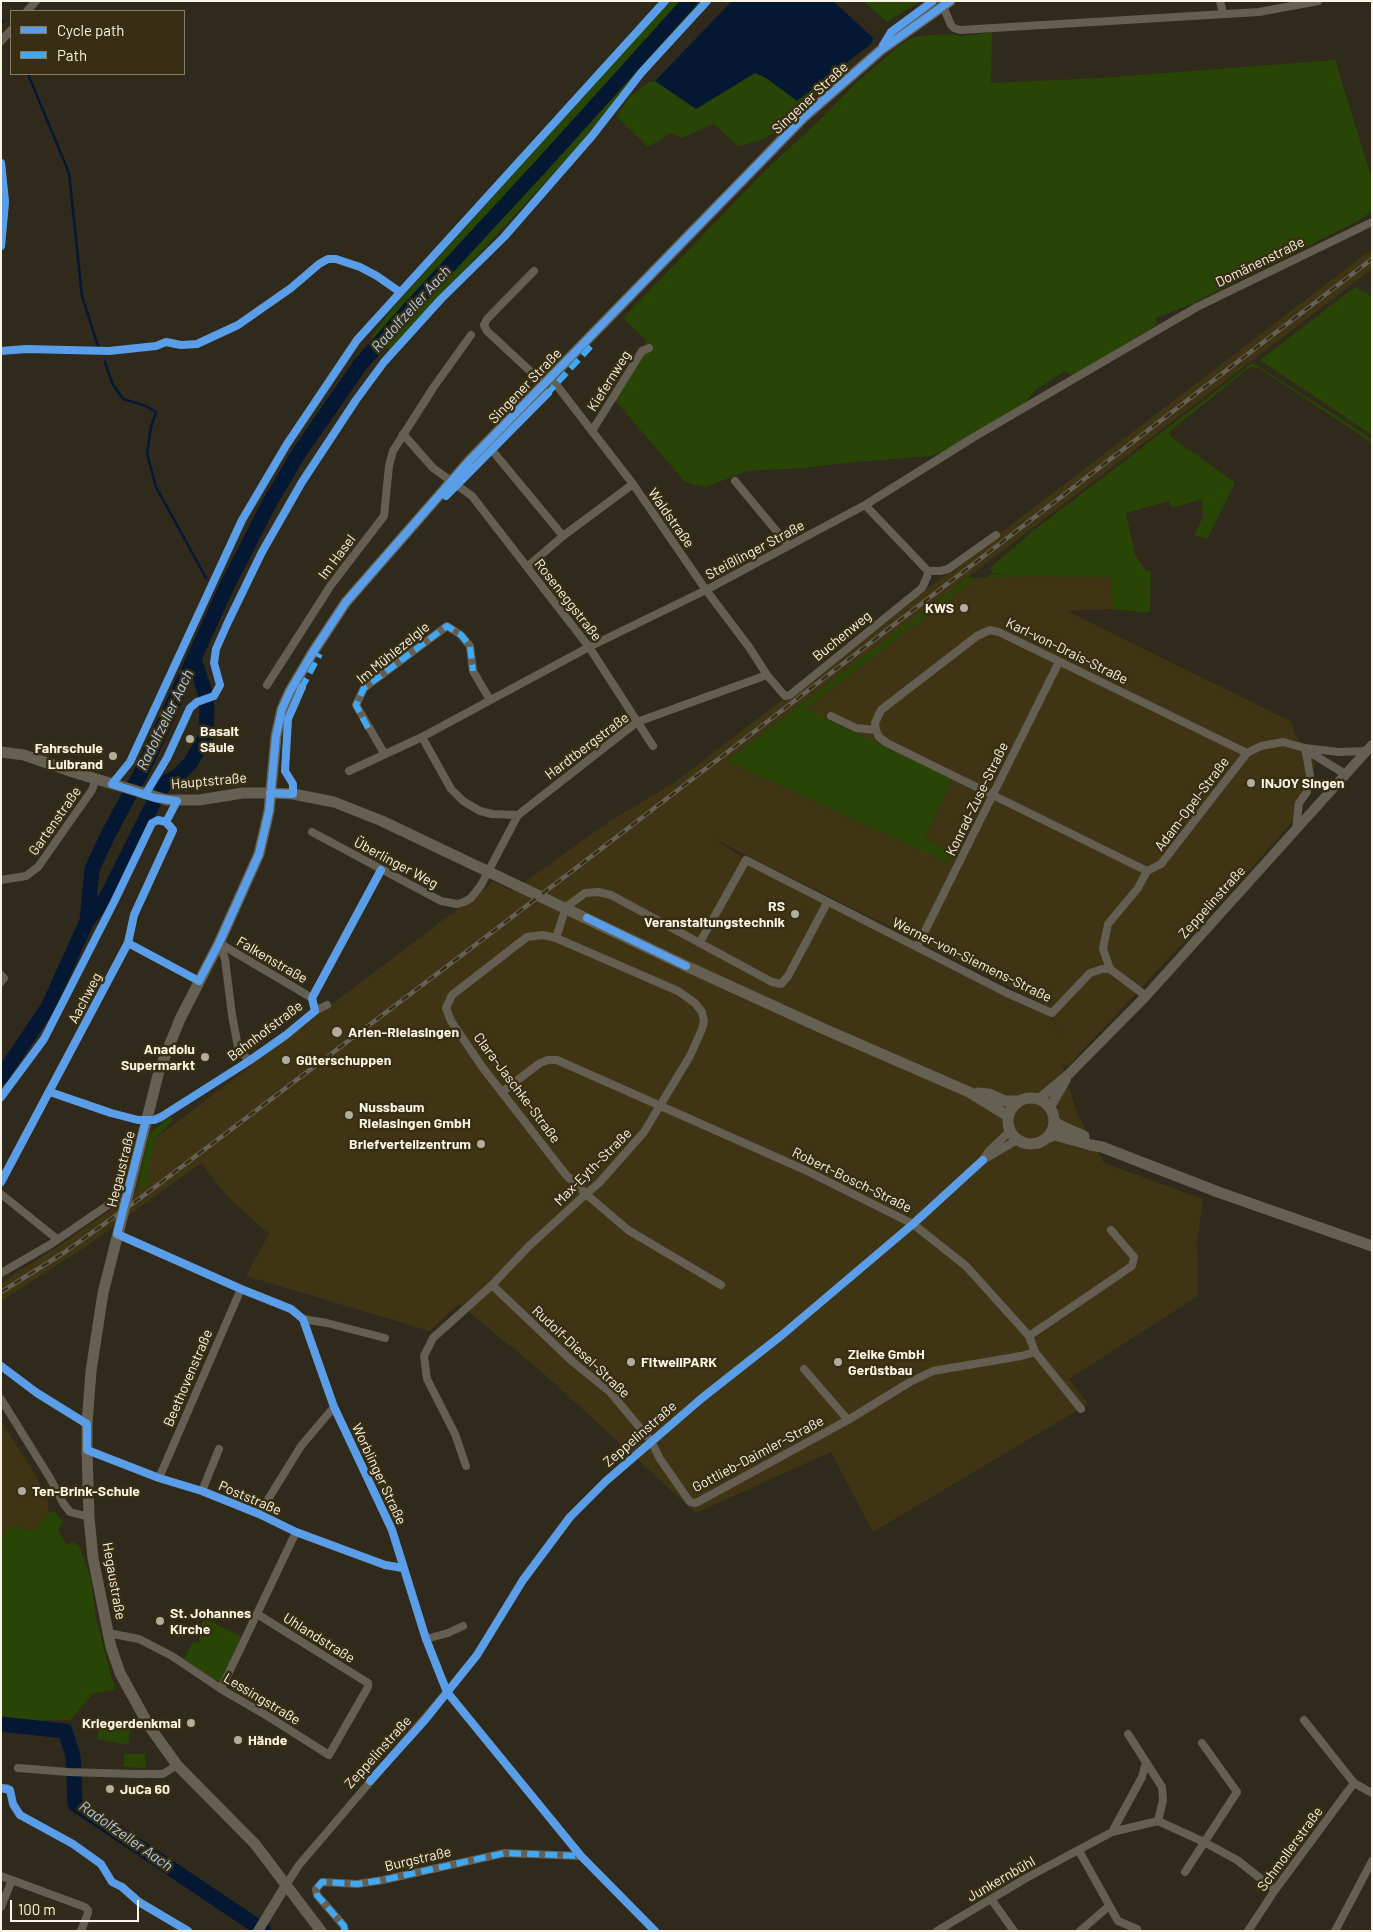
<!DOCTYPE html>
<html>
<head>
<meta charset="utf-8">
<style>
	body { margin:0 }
	#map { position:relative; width:1373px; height:1932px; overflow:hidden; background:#2f2a1b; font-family:Barlow,sans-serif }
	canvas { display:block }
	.frame { position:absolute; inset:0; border:2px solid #f9f4e3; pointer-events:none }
	.legend { position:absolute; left:10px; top:10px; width:175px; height:65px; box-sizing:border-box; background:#372e13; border:1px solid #857d66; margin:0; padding:6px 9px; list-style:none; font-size:15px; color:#f9f4e3 }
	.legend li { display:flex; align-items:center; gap:10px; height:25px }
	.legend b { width:25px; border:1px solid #857d66 }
	.scale { position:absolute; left:10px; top:1900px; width:129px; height:22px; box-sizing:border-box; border:2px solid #f9f4e3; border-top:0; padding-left:6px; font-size:15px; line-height:18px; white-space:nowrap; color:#f9f4e3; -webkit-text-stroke:4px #372e13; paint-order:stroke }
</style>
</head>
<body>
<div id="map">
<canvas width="1373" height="1932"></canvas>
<div class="frame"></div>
<ul class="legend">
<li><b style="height:6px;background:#5a9eea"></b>Cycle path</li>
<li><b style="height:6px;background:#3fa9f5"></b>Path</li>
</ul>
<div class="scale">100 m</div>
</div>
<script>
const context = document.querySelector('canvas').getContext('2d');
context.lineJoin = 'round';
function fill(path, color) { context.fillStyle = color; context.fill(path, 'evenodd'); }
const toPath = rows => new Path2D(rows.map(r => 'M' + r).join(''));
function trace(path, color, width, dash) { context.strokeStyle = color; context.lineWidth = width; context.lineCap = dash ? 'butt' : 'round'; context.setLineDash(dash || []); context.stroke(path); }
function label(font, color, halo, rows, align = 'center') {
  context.font = font + ' Barlow,sans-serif'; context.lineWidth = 5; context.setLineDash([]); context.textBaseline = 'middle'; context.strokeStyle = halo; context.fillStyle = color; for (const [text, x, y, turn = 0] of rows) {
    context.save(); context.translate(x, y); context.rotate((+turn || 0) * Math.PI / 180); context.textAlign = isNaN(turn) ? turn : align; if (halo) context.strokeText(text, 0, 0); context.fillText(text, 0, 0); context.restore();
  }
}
const built = toPath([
	[1372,249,1372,269,727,761,948,863,953,852,925,839,952,779,805,709,976,578,1027,576,1112,577,1113,609,1067,611,1292,722,1294,733,1315,763,1309,790,1291,823,1228,895,1068,1066,1062,1064,1077,1113,1104,1163,1203,1199,1197,1243,1198,1296,1069,1379,1088,1404,873,1532,831,1452,696,1513,543,1373,459,1304,429,1331,246,1276,269,1234,228,1197,201,1163,81,1250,1,1301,1,1283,66,1241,135,1193,148,1144,493,882,512,891,607,823,675,782],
	[714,839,1050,1007,1053,1012,1058,1036,1052,1013,746,860],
	[1,1421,35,1474,48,1502,48,1513,37,1529,28,1530,19,1527,1,1542]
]);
const green = toPath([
	[661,1,702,1,633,79,574,151,390,350,371,337,391,310,595,84,604,64],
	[863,1,921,1,887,22],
	[992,32,991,83,1101,78,1335,60,1372,179,1372,211,1358,221,1191,304,1156,318,1156,325,1073,376,1065,371,1035,390,1025,403,945,452,930,456,856,462,803,468,747,471,706,487,685,482,613,398,647,341,623,318,767,169,824,116,856,83,900,45,911,38,932,35,951,34,961,36],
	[757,67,824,78,816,97,785,127,759,141,738,146,714,124,682,138,671,133,648,147,617,117,628,98,649,82],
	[1355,287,1372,297,1372,435,1260,360],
	[1251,364,1255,364,1372,439,1372,443,1259,368,1250,367,1169,432,1171,437,1233,481,1234,485,1207,539,1194,535,1203,517,1202,499,1172,508,1169,501,1126,513,1135,555,1146,571,1151,571,1150,613,1113,609,1111,577,1027,576,989,578,988,575,1008,574,992,573,990,568,1033,531],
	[968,577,976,578,805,709,952,779,925,839,953,852,948,863,727,761],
	[168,1117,172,1118,172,1122,156,1137,146,1178,150,1183,144,1188,138,1185,149,1135],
	[54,1511,63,1522,58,1530,66,1545,73,1542,80,1548,91,1580,96,1618,115,1690,94,1693,70,1720,46,1720,1,1726,1,1541,10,1526,28,1530,37,1529,48,1513],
	[207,1620,241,1636,220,1684,184,1659,193,1642,199,1643,202,1622],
	[100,1724,130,1730,128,1745,97,1739],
	[124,1754,145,1754,145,1768,124,1767]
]);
const water = toPath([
	[732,1,833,1,873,38,871,44,797,101,766,78,755,73,696,109,655,81]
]);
const stream = toPath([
	[1,19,3,22],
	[28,74,69,173,82,296,98,346],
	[105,362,112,383,123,399,146,406,156,412,151,427,147,454,156,487,206,578]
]);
const river = toPath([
	[87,921,106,898,160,790,167,782,179,775,191,762,206,736,207,707,205,692,194,659],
	[1,1077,48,1007,87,921,92,869,108,835,144,767,228,584,270,502,299,453,360,365,411,307,543,164,690,1],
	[1,1724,65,1731,73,1756,75,1804,264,1931]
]);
const minor = toPath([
	[1220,1,1223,13],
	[943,6,951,25,954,28,960,30,1259,12,1318,1],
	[27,11,36,1],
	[1,41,11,30],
	[1,163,5,202,1,246],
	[534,271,487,319,484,325,487,331,544,384],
	[551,378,633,484,706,590,749,647,767,675,785,696,790,695,922,588,927,577,928,571,865,505],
	[592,431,642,351,649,348],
	[403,434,433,468,472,496,589,647,653,746],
	[486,443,563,536],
	[735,481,788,545],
	[527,567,563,536,633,484],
	[928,571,940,571,948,569,996,535],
	[267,685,331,585,384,516,389,466,393,451,433,388,471,335],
	[831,716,856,728,876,730,879,737,887,743,1147,871],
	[876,730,875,723,881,710,977,636,990,630,999,632,1247,753],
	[422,737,451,789,463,801,480,811,492,814,518,815],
	[1306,750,1345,774],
	[384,753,356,705,364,688,447,626,461,635,470,646,473,671,490,700],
	[349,771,422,737,589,647,706,590,865,505,974,437,1197,307,1372,222],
	[1296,829,1299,803,1307,792,1310,775,1305,748],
	[312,832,441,901,457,904,464,902,471,898,481,885,518,815,637,722,767,675],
	[1,880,26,876,38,867,92,790,96,779],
	[556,938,566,907,585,893,598,892,611,895,772,982,781,984,788,976,827,903],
	[700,942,746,860,1007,993,1052,1013,1090,973,1102,969,1110,969,1146,996],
	[219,943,225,959,232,1015,238,1047,249,1061],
	[219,943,312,998],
	[917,947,1059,662],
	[1110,969,1103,949,1108,924,1138,888,1147,871,1161,864,1247,753,1261,746,1283,742,1305,748,1339,752,1367,751],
	[1,975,4,978,1,982],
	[315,1011,312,998,381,870],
	[50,1092,111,1113,138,1120,154,1120,161,1117,249,1061,286,1035,315,1011,327,1005],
	[502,1092,540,1063,548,1060,557,1060,805,1170,913,1224,966,1266,1029,1336,1035,1352,1081,1409],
	[984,1158,989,1151,1006,1135,1009,1129],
	[1,1182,128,943,134,915,173,830,166,822],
	[1,1194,57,1239],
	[117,1234,241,1289,291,1309,303,1319,334,1407,392,1530,426,1639,447,1692,581,1856,655,1931],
	[1,1273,51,1244,111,1203,125,1200],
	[492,1285,573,1362,610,1392,651,1441,660,1459,690,1502,696,1503,848,1420,910,1382,933,1371,1021,1356,1035,1352],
	[303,1319,327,1323,385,1338],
	[1029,1336,1132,1266,1134,1257,1111,1230],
	[804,1369,848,1420],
	[37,1393,87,1424],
	[1,1399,50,1478,63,1503,70,1512,89,1517],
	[87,1450,159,1478,202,1491,259,1514,296,1532,385,1565,403,1568],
	[466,1466,455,1434,427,1379,424,1356,433,1338,492,1285,529,1246,586,1194,599,1183,644,1132,690,1056,702,1029,704,1021,702,1012,695,1003,678,991,556,938,543,935,527,937,452,995,446,1008,451,1021,483,1068,566,1175,586,1194,628,1230,721,1285],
	[159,1478,241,1289],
	[202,1491,219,1449],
	[259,1514,301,1446,334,1407],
	[108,1633,139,1639,172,1656,221,1689,269,1717,329,1755,368,1687,368,1683,257,1614],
	[426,1639,448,1633,463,1626],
	[221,1689,296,1532],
	[1304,1720,1354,1783],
	[1128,1734,1162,1787,1163,1800,1158,1821],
	[18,1768,68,1772,134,1774,163,1774,177,1765],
	[1,1788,7,1788],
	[1112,1832,1142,1777,1146,1762],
	[1079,1851,1118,1921,1137,1929],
	[1185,1872,1237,1792,1202,1743],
	[1,1876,85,1907,88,1910,88,1913,81,1931],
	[286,1885,299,1865,447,1692,477,1655,523,1580,570,1517,606,1481,702,1398,782,1335,913,1224,983,1160,1017,1140],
	[122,1887,139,1902,188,1931],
	[991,1899,1014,1931],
	[1,1907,12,1880],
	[345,1931,344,1926,317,1895,316,1889,322,1882,357,1884,383,1880,505,1853,581,1856],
	[937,1931,1028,1877,1112,1832,1158,1821,1204,1842,1237,1860,1275,1890],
	[1080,1931,1109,1906],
	[1248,1931,1275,1890,1354,1783,1372,1793],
	[1335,1931,1372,1861]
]);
const tertiary = toPath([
	[1039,1099,1069,1074,1146,996,1372,745],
	[1050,1107,1066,1079],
	[258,1931,286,1885]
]);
const secondary = toPath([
	[1,752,24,755,76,773,167,800,199,800,243,793,270,793,293,794,334,802,382,821,686,966,824,1029,969,1092,1008,1116],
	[978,1093,989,1094,1005,1101,1019,1101],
	'1008 1121a23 23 0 1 1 46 0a23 23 0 1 1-46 0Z',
	[1055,1122,1061,1126,1084,1136],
	[1050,1137,1055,1135,1091,1145,1102,1147,1218,1192,1372,1246],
	[321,1931,255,1844,177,1765,149,1726,120,1673,111,1647,93,1558,89,1517,87,1450,87,1424,91,1371,103,1293,159,1071,180,1019,219,943,259,854,269,811,276,736,282,709,290,691,313,652,346,602,470,460,804,117,881,50,950,1]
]);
const rail = toPath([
	[1,1292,65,1252,139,1199,495,930,1372,259]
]);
const quiet = toPath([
	[546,395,592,345],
	[301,689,320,654],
	[368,728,356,705,364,688,447,626,461,635,470,646,473,671],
	[345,1931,344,1926,317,1895,316,1889,322,1882,357,1884,383,1880,505,1853,581,1856]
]);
const cycleway = toPath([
	[883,45,891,32,933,1],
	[1,163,5,202,1,246],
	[1,351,26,349,109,351,156,346,166,342,181,345,197,344,238,325,291,288,319,264,328,259,336,259,360,267,377,276,400,292],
	[446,496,548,393],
	[270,793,293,794,293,784,285,771,288,719,302,687],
	[145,795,167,758,190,708,197,702,214,696,215,694,220,685,214,663,216,649,228,622,262,552,302,482,356,400,384,362,441,299,504,237,592,136,641,73,707,1],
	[166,822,177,801,155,798,112,784,130,762,242,520,287,444,357,340,665,1],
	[587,918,686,966],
	[128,943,199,981,219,943,259,854,269,811,276,736,282,709,290,691,313,652,346,602,470,460,804,117,881,50,950,1],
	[50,1092,111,1113,138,1120,154,1120,161,1117,249,1061,286,1035,315,1011,312,998,381,870],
	[1,1097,44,1039,114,902,152,823,158,820,166,822],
	[146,1120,117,1234,241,1289,291,1309,303,1319,334,1407,392,1530,426,1639,447,1692,581,1856,655,1931],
	[1,1182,128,943,134,915,173,830,166,822],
	[1,1366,37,1393,87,1424,87,1450,159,1478,202,1491,259,1514,296,1532,385,1565,403,1568],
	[370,1781,425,1720,477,1655,523,1580,570,1517,606,1481,702,1398,782,1335,913,1224,983,1160],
	[1,1788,10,1790,13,1804,20,1815,73,1844,101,1864,112,1882,122,1887,139,1902,188,1931]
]);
const markers = [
	[964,608,5,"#b2ad9d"],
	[190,739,5,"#b2ad9d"],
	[113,756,5,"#b2ad9d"],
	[1251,783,5,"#b2ad9d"],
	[795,914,5,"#b2ad9d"],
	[337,1032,6,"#b2ad9d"],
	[205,1057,5,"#b2ad9d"],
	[286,1060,5,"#b2ad9d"],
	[349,1115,5,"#b2ad9d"],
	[481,1144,5,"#b2ad9d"],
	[631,1362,5,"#b2ad9d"],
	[838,1362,5,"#b2ad9d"],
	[22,1491,5,"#b2ad9d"],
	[160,1621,5,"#b2ad9d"],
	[191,1723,5,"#b2ad9d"],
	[238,1740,5,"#b2ad9d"],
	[110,1789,5,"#b2ad9d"]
];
const streetNames = [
	["Singener Straße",810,98,-43],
	["Domänenstraße",1260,262,-26],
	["Kiefernweg",609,381,-58],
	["Singener Straße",525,386,-46],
	["Waldstraße",671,518,55],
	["Steißlinger Straße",755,550,-28],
	["Im Hasel",337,557,-53],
	["Roseneggstraße",568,600,52],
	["Buchenweg",842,636,-39],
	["Karl-von-Drais-Straße",1067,651,26],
	["Im Mühlezelgle",393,653,-39],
	["Hardtbergstraße",587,746,-37],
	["Hauptstraße",209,781,-5],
	["Konrad-Zuse-Straße",977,799,-64],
	["Adam-Opel-Straße",1192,804,-53],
	["Gartenstraße",55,821,-55],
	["Überlinger Weg",396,863,28],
	["Zeppelinstraße",1212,902,-48],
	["Falkenstraße",272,960,30],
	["Werner-von-Siemens-Straße",972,960,26],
	["Aachweg",85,998,-62],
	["Bahnhofstraße",265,1031,-37],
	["Clara-Jaschke-Straße",517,1088,53],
	["Max-Eyth-Straße",593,1167,-45],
	["Hegaustraße",121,1169,-76],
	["Robert-Bosch-Straße",852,1180,26],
	["Rudolf-Diesel-Straße",581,1352,43],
	["Beethovenstraße",188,1378,-67],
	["Zeppelinstraße",640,1434,-41],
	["Gottlieb-Daimler-Straße",758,1454,-28],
	["Worblinger Straße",379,1474,65],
	["Poststraße",250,1498,23],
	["Hegaustraße",114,1581,80],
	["Uhlandstraße",319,1638,32],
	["Lessingstraße",262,1699,31],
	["Zeppelinstraße",378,1752,-48],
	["Schmollerstraße",1290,1849,-54],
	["Burgstraße",418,1859,-13],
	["Junkernbühl",1001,1879,-30]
];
const poiNames = [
	["KWS",954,608,"right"],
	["Basalt",200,731],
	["Säule",200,747],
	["Fahrschule",103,748,"right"],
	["Luibrand",103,764,"right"],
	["INJOY Singen",1261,783],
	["RS",785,906,"right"],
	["Veranstaltungstechnik",785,922,"right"],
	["Arlen-Rielasingen",348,1032],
	["Anadolu",195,1049,"right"],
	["Supermarkt",195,1065,"right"],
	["Güterschuppen",296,1060],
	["Nussbaum",359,1107],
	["Rielasingen GmbH",359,1123],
	["Briefverteilzentrum",471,1144,"right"],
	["Zielke GmbH",848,1354],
	["Gerüstbau",848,1370],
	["FitwellPARK",641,1362],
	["Ten-Brink-Schule",32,1491],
	["St. Johannes",170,1613],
	["Kirche",170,1629],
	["Kriegerdenkmal",181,1723,"right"],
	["Hände",248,1740],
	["JuCa 60",120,1789]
];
const waterNames = [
	["Radolfzeller Aach",411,309,-48],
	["Radolfzeller Aach",165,720,-64],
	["Radolfzeller Aach",126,1836,35]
];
fill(built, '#3f3514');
fill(green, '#284505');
fill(water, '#041833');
trace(stream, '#041833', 2.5);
trace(river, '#041833', 15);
trace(minor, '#645f52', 8);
trace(tertiary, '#645f52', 10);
trace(secondary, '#656051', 11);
trace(rail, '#666156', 4.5);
trace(rail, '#372e13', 2.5, [8]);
trace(quiet, '#3fa9f5', 6, [12, 6]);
trace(cycleway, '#5a9eea', 8);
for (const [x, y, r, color] of markers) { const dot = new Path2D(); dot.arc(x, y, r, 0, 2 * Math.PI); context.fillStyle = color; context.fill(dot); trace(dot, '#372e13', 2); }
label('14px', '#f9f4e3', '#372e13', streetNames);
label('bold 14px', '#f9f4e3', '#372e13', poiNames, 'left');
label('italic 15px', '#b0cdf1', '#372e13', waterNames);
</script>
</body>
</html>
